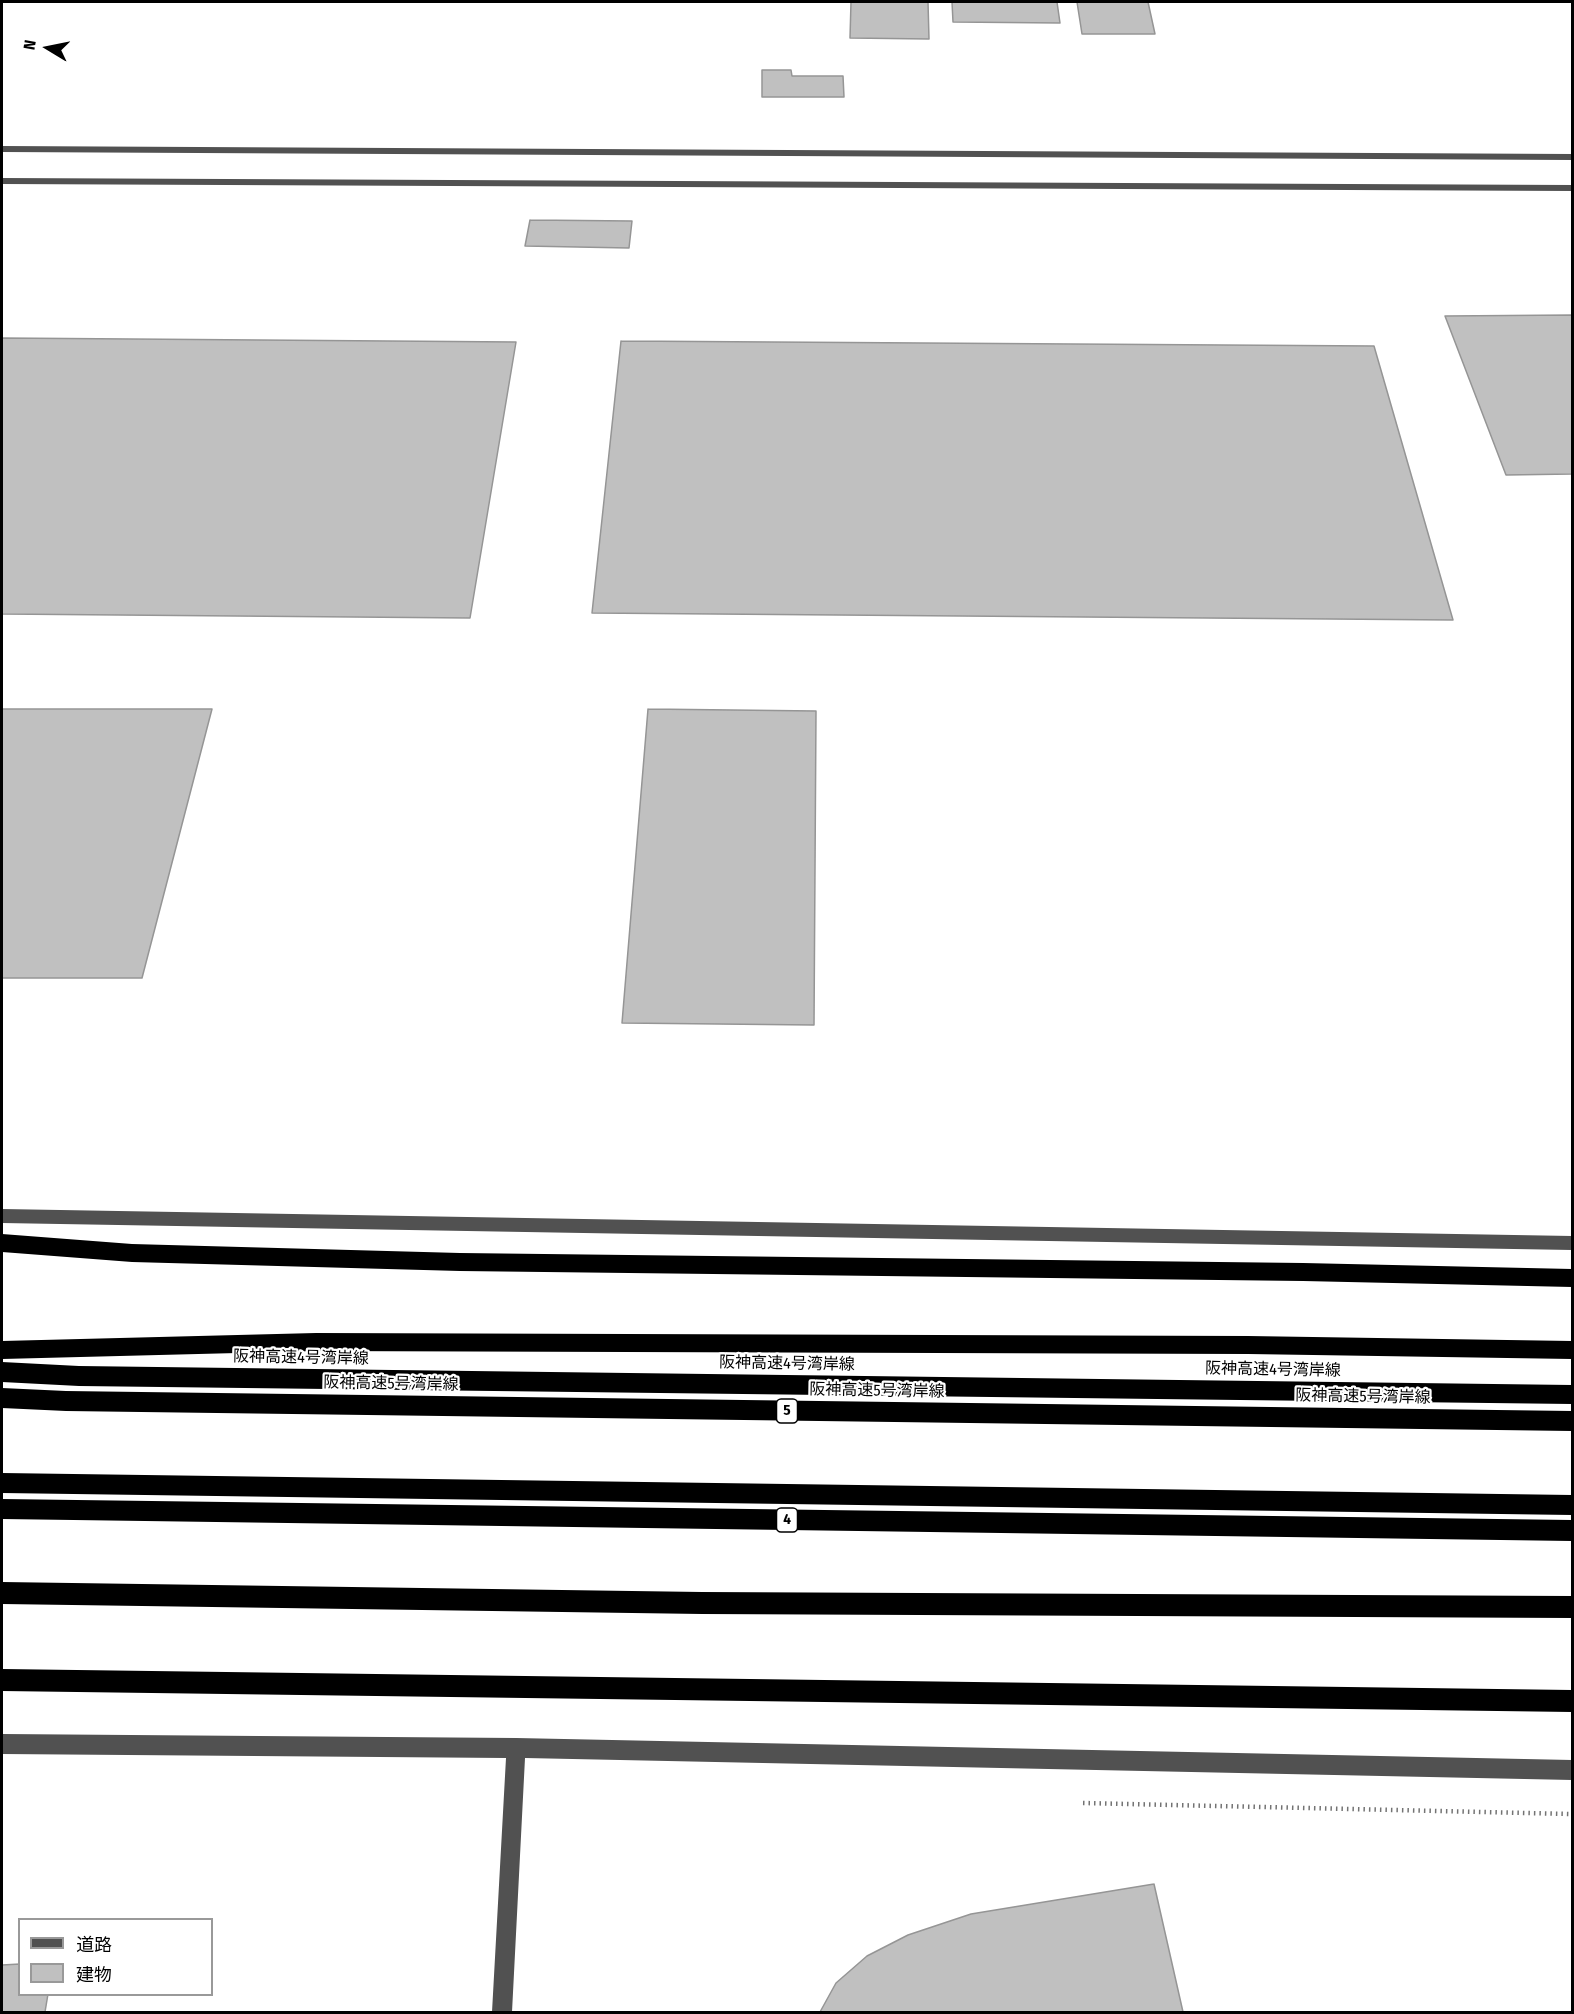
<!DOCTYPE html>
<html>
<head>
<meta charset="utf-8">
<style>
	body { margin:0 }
	#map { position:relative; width:1574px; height:2014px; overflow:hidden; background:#fff; font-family:"Fira Sans Condensed","Noto Sans JP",sans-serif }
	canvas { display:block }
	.frame { position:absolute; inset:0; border:3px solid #000; pointer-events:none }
	.legend { position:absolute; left:18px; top:1918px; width:195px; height:78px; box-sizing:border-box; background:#fff; border:2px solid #999; margin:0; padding:8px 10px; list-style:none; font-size:18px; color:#000 }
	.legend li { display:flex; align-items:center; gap:12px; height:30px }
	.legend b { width:30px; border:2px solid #999 }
	.north { position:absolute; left:18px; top:18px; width:60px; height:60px; -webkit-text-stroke:4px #fff; paint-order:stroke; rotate:280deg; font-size:16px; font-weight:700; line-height:24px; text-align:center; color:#000 }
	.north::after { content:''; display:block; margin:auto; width:21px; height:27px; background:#000; clip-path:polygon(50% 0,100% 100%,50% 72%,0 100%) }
</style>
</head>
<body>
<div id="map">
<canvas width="1574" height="2014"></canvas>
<div class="frame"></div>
<ul class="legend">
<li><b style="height:8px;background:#515151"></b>道路</li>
<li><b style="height:16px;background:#c0c0c0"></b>建物</li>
</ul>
<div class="north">N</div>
</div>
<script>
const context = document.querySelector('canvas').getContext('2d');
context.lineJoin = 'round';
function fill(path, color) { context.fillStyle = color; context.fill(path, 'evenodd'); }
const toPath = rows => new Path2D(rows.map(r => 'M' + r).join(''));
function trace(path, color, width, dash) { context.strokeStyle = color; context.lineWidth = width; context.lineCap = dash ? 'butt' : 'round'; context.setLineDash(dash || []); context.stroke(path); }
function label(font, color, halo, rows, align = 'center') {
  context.font = font + ' "Fira Sans Condensed","Noto Sans JP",sans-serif'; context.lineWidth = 4.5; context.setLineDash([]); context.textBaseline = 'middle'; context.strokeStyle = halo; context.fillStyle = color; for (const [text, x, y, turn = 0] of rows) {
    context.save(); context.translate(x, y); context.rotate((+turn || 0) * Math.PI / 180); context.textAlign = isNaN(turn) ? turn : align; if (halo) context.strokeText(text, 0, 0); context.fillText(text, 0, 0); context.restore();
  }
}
const building = toPath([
	[851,2,928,2,929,39,850,38,851,2],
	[952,2,1057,2,1060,23,953,22,952,2],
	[1077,2,1148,2,1155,34,1082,34,1077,2],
	[762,70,791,70,792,76,843,76,844,97,762,97,762,70],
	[530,220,632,221,629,248,525,246,530,220],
	[1572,315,1572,474,1506,475,1445,316,1572,315],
	[2,338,516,342,470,618,2,614,2,338],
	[621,341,1374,346,1453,620,592,613,621,341],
	[2,709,212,709,142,978,2,978,2,709],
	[648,709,816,711,814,1025,622,1023,648,709],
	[1154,1884,1183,2012,820,2012,836,1983,867,1956,908,1935,971,1914,1154,1884],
	[20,1964,20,1994,48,1994,45,2012,2,2012,2,1965,20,1964]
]);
const path = toPath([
	[1083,1803,1572,1814]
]);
const minor = toPath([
	[2,146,1572,154,1572,160,2,152,2,146],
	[2,178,1572,185,1572,191,2,184,2,178],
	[2,1209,1572,1236,1572,1250,2,1223,2,1209],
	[2,1734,516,1738,1572,1760,1572,1780,525,1758,512,2012,492,2012,506,1758,2,1754,2,1734]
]);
const highway = toPath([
	[2,1234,132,1244,460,1253,1303,1263,1572,1269,1572,1287,1303,1281,460,1271,132,1262,2,1252,2,1234],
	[316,1333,1248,1336,1572,1341,1572,1359,1248,1354,316,1351,2,1359,2,1341,316,1333],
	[2,1362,79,1366,1572,1385,1572,1404,79,1386,2,1382,2,1362],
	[2,1388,66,1391,1572,1411,1572,1431,66,1411,2,1408,2,1388],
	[2,1473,1572,1495,1572,1515,2,1493,2,1473],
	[2,1499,1572,1520,1572,1541,2,1519,2,1499],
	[2,1582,702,1592,1572,1596,1572,1618,702,1614,2,1604,2,1582],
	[2,1669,1572,1690,1572,1712,2,1691,2,1669]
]);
const shields = [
	[787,1411,21],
	[787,1520,21]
];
const shieldNames = [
	["5",787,1411],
	["4",787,1520]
];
const streetNames = [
	["阪神高速4号湾岸線",301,1358,1],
	["阪神高速4号湾岸線",787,1364,1],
	["阪神高速4号湾岸線",1273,1370,1],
	["阪神高速5号湾岸線",391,1384,1],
	["阪神高速5号湾岸線",877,1391,1],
	["阪神高速5号湾岸線",1363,1397,1]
];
fill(building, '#c0c0c0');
trace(building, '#959595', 1.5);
trace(path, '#737373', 4.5, [1.5, 4]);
fill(minor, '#515151');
fill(highway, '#000');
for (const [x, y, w] of shields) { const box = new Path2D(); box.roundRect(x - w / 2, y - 12, w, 24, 4.5); context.fillStyle = '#fff'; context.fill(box); trace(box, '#000', 1.5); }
label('bold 15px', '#000', null, shieldNames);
label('16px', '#000', '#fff', streetNames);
</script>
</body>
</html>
